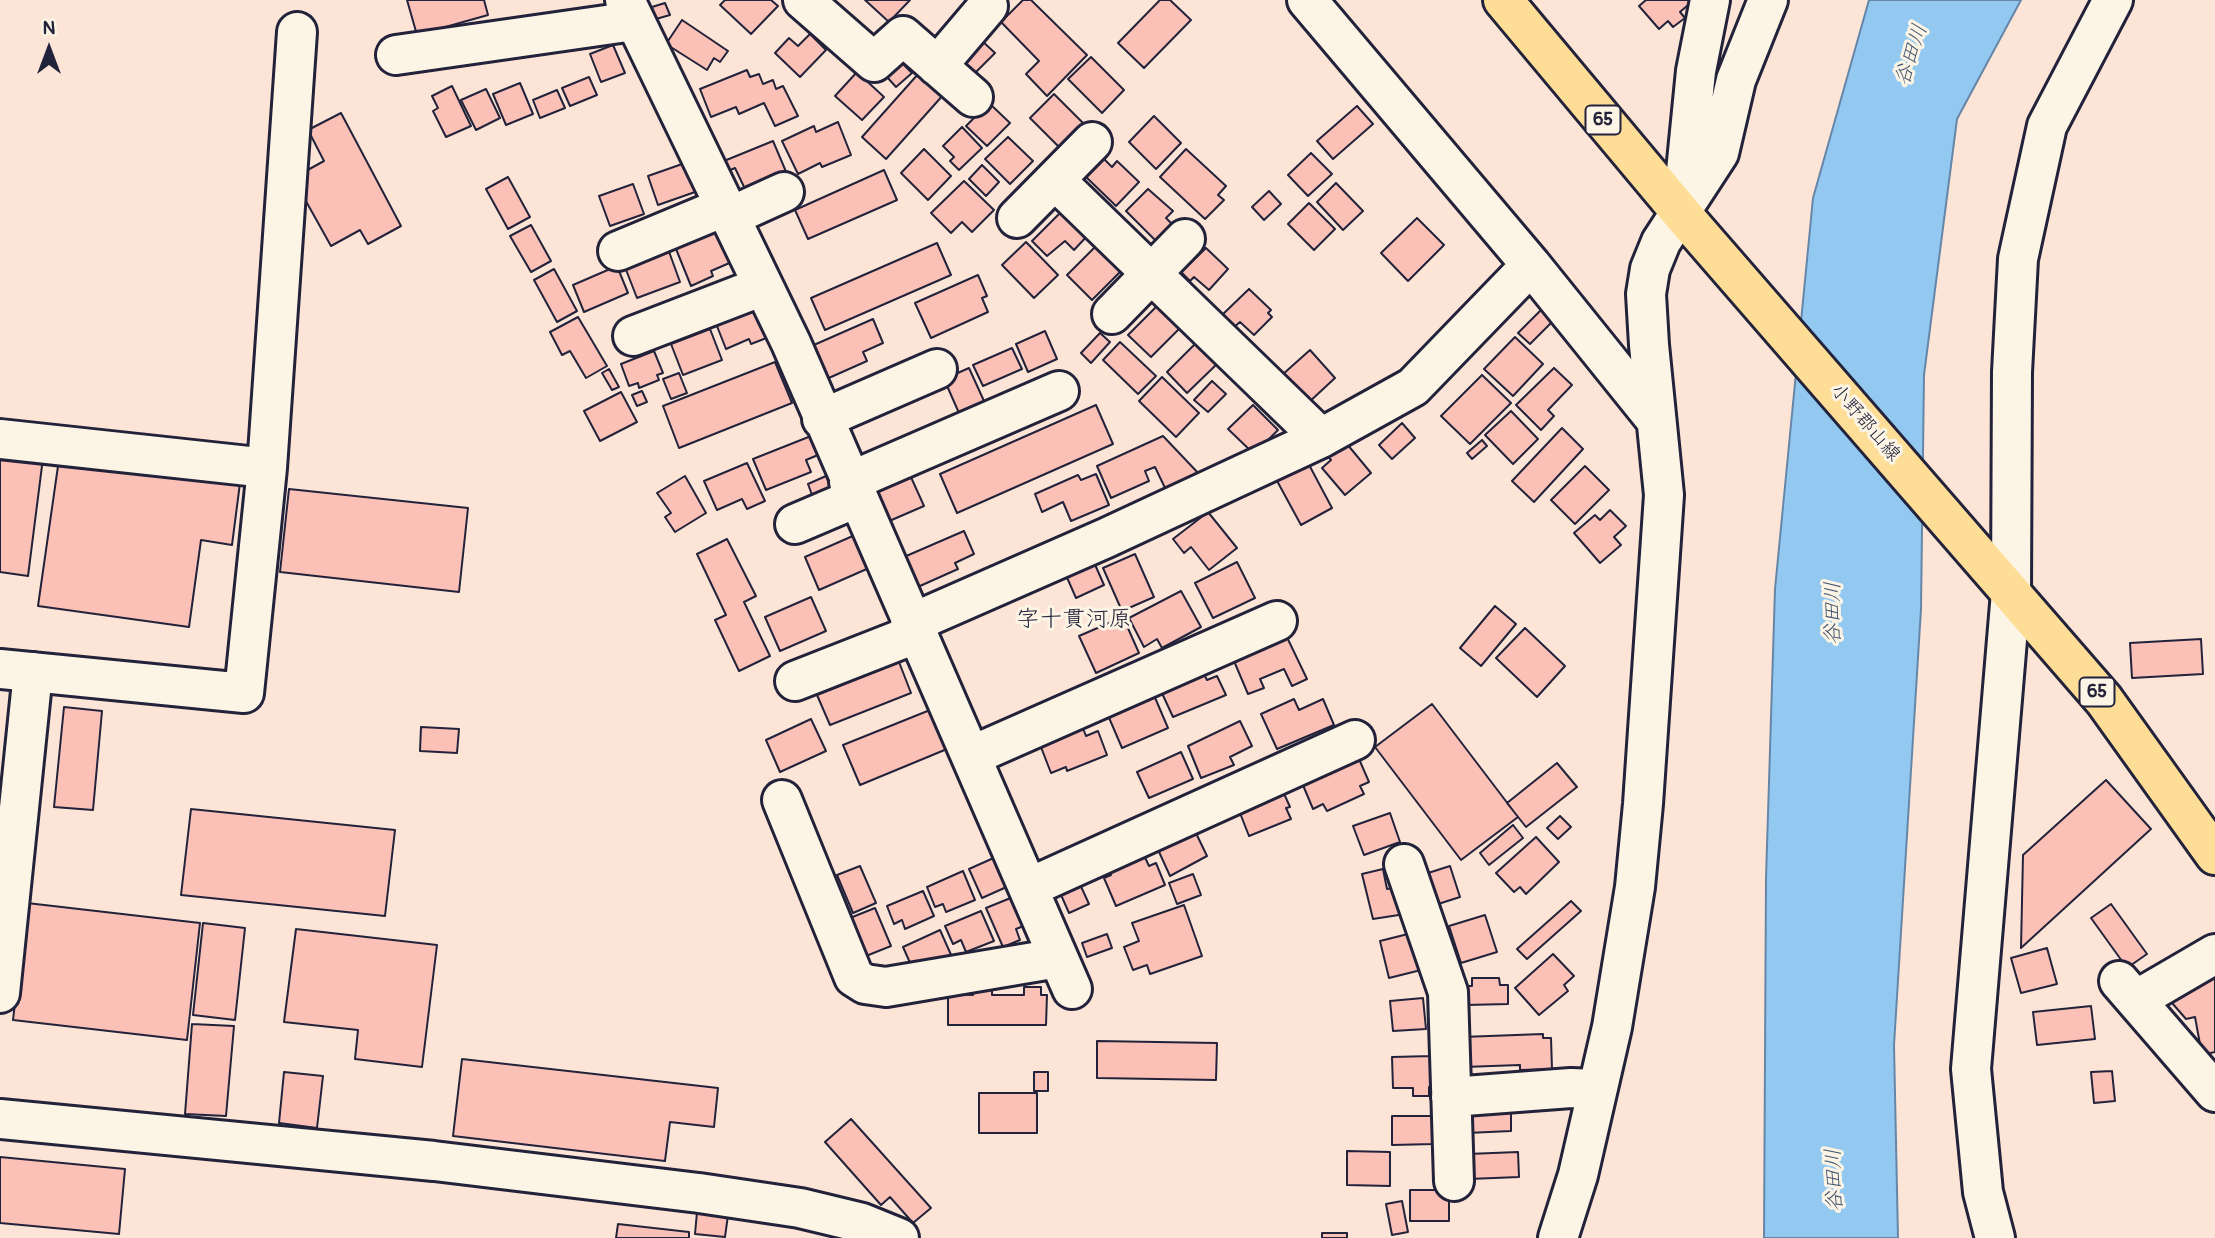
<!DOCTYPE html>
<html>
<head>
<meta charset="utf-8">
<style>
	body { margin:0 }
	#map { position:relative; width:2215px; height:1238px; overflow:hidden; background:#fce5d7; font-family:Pangolin,sans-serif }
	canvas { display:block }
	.north { position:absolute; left:14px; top:14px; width:70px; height:70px; -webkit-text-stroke:5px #fcf5e5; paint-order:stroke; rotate:0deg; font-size:19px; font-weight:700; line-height:28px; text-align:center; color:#22223b }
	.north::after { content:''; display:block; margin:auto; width:24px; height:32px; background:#22223b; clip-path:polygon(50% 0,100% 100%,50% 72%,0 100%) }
</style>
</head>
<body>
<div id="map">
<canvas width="2215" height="1238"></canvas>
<div class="north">N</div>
</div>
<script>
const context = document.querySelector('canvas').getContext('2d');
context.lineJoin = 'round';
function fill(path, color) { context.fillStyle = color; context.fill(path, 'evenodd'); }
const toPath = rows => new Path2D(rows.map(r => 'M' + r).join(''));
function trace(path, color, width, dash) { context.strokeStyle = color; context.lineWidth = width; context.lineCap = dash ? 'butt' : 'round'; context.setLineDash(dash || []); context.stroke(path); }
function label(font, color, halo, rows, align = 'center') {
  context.font = font + ' Pangolin,"Klee One",sans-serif'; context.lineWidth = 6; context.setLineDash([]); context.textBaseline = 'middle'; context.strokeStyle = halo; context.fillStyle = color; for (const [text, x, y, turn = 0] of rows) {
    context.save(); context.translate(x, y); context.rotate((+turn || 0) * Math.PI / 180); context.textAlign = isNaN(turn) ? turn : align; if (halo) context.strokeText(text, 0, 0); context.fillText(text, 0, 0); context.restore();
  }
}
const water = toPath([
	[1869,0,2021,0,1957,119,1924,375,1921,609,1894,1045,1898,1238,1764,1238,1766,878,1775,589,1813,198,1869,0]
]);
const building = toPath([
	[407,0,484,0,488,15,417,35,407,0],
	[725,0,771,0,778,6,751,34,720,5,725,0],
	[865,0,910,0,889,22,865,0],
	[1023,0,1031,0,1087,55,1047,96,1026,74,1039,61,1001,22,1023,0],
	[1160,0,1170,0,1191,20,1144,68,1118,43,1160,0],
	[1646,0,1694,0,1680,12,1685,18,1673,27,1668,21,1659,29,1639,6,1646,0],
	[665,3,670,15,656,19,652,7,665,3],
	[682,20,728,51,720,62,714,58,707,70,666,44,682,20],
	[810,34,826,50,800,77,775,53,789,38,798,46,810,34],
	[980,39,995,53,974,74,959,59,980,39],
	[613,45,625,73,601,82,590,54,613,45],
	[1091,57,1124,90,1102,113,1068,79,1091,57],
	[902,63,912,73,896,87,887,77,902,63],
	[747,70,750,77,759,74,763,84,773,80,776,89,783,86,798,116,775,126,764,103,739,114,736,107,711,117,700,89,747,70],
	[857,72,884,97,862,120,835,96,857,72],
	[919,73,944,94,886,159,862,137,919,73],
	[589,77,597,95,570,106,562,88,589,77],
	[520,83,533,114,506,125,493,94,520,83],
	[452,86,471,126,446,137,433,111,438,108,432,96,452,86],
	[486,89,500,118,476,130,461,100,486,89],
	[557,90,565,108,540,118,533,100,557,90],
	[1054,94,1086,126,1062,150,1030,118,1054,94],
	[989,103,1010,123,987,146,966,126,989,103],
	[1357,106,1373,124,1333,159,1317,141,1357,106],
	[341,113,401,226,368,244,360,230,331,246,293,178,324,161,308,130,341,113],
	[1154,116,1181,143,1156,169,1129,142,1154,116],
	[838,122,851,155,822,167,820,163,798,174,782,141,814,126,816,132,838,122],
	[962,127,982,148,959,170,950,161,954,157,943,146,962,127],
	[1008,137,1033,161,1010,184,985,159,1008,137],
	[773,141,787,174,746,191,735,168,728,171,724,161,773,141],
	[924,149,951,176,928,200,901,173,924,149],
	[1186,149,1226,186,1218,195,1224,200,1205,219,1160,177,1186,149],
	[1311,153,1332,174,1308,196,1288,175,1311,153],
	[1102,157,1112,167,1117,161,1139,182,1116,206,1084,175,1102,157],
	[685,163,695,192,658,205,648,176,685,163],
	[982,165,999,182,986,196,969,179,982,165],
	[884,170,897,200,808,239,795,210,884,170],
	[508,177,530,217,508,229,486,189,508,177],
	[964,181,994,210,972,232,962,222,951,233,931,213,964,181],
	[1336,183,1363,211,1343,230,1317,202,1336,183],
	[633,184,644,214,610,226,599,196,633,184],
	[1148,189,1173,211,1166,218,1176,228,1160,245,1126,211,1148,189],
	[1269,191,1281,204,1264,220,1252,207,1269,191],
	[1309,203,1335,229,1314,250,1288,224,1309,203],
	[1063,210,1089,234,1074,250,1065,241,1047,256,1032,241,1063,210],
	[1417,218,1444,245,1408,281,1381,253,1417,218],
	[531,225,551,261,531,272,510,236,531,225],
	[718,226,734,261,711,271,713,276,691,286,674,244,718,226],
	[1026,242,1058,275,1034,298,1002,265,1026,242],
	[937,243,951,275,825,330,811,298,937,243],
	[1097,245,1122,270,1092,300,1067,275,1097,245],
	[667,246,680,282,637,298,623,262,667,246],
	[1206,248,1228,269,1209,290,1194,277,1190,281,1181,272,1206,248],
	[617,266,628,293,584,312,573,285,617,266],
	[554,269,577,311,557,322,534,280,554,269],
	[978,275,987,296,982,298,988,312,931,338,915,303,978,275],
	[1249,289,1271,310,1268,313,1272,317,1254,335,1240,322,1233,328,1221,316,1249,289],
	[1159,304,1182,326,1151,357,1128,335,1159,304],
	[756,305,769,337,751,344,749,339,726,349,715,321,756,305],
	[1543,308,1554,320,1530,344,1518,333,1543,308],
	[578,317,607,366,586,378,570,351,562,355,550,332,578,317],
	[873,319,883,343,863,352,867,361,822,381,807,348,873,319],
	[710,329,722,360,683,375,671,344,710,329],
	[1045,331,1057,359,1028,372,1016,344,1045,331],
	[1100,333,1110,342,1091,363,1081,353,1100,333],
	[1515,337,1543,364,1513,396,1484,369,1515,337],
	[1120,342,1156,376,1138,394,1103,360,1120,342],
	[1196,343,1217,364,1187,393,1167,372,1196,343],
	[1012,348,1022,369,983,386,973,365,1012,348],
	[1310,350,1335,378,1307,404,1282,375,1310,350],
	[654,351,663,373,657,375,659,380,639,388,638,383,629,386,621,364,654,351],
	[775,362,792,403,679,448,663,406,775,362],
	[969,368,984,401,959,413,944,379,969,368],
	[1554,368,1572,385,1548,410,1554,416,1541,430,1516,405,1554,368],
	[609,369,619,387,612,390,602,373,609,369],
	[679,373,687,393,671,399,663,379,679,373],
	[1482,375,1511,403,1470,444,1441,416,1482,375],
	[1162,377,1199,413,1176,437,1139,401,1162,377],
	[1212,381,1226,394,1208,412,1194,400,1212,381],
	[642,391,647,402,637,406,632,395,642,391],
	[621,392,637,422,600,441,584,411,621,392],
	[1096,405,1113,444,957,513,940,474,1096,405],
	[1253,405,1278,430,1254,454,1228,429,1253,405],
	[1511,411,1538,439,1513,464,1485,435,1511,411],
	[1402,423,1415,438,1392,459,1379,445,1402,423],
	[1562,428,1583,449,1534,502,1512,481,1562,428],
	[811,436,818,455,806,460,811,472,766,490,753,459,811,436],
	[1163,436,1201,476,1166,490,1155,467,1145,471,1149,481,1111,498,1097,466,1163,436],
	[1342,438,1371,473,1345,495,1322,468,1331,460,1325,453,1342,438],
	[1482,440,1487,446,1472,459,1467,453,1482,440],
	[0,453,43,458,28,576,0,572,0,453],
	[59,459,240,483,232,545,201,540,189,627,38,606,59,459],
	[1307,461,1332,508,1301,525,1276,479,1307,461],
	[747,463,765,501,747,509,742,499,717,510,704,481,747,463],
	[1585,466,1609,490,1575,524,1551,500,1585,466],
	[1096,474,1109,505,1071,521,1063,502,1042,512,1035,494,1078,475,1081,480,1096,474],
	[910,475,924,506,887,522,873,491,910,475],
	[685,476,706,513,675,532,665,517,671,513,657,493,685,476],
	[826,476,834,495,815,503,808,484,826,476],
	[289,489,468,508,459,592,280,572,289,489],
	[1610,510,1626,526,1614,537,1621,545,1600,563,1574,533,1595,515,1600,520,1610,510],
	[1208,512,1237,548,1209,570,1191,547,1184,553,1173,539,1208,512],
	[964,531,974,554,955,563,958,569,911,590,897,560,964,531],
	[855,535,869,568,819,590,805,557,855,535],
	[727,539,756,596,744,602,770,656,739,671,715,620,726,615,697,554,727,539],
	[1135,554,1154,597,1122,611,1103,568,1135,554],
	[1093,560,1104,585,1076,598,1065,573,1093,560],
	[1237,562,1255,598,1213,618,1195,583,1237,562],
	[1181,591,1201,627,1162,648,1157,639,1144,647,1129,618,1181,591],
	[811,597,826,631,780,651,765,617,811,597],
	[1495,606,1516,624,1481,666,1460,648,1495,606],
	[1123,617,1139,653,1096,673,1079,636,1123,617],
	[1525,628,1565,666,1537,697,1496,658,1525,628],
	[1284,631,1307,679,1292,686,1284,669,1260,679,1264,688,1248,694,1231,654,1284,631],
	[2201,639,2203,674,2132,678,2130,643,2201,639],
	[899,662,911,693,830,725,817,695,899,662],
	[1203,672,1207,680,1217,676,1226,695,1173,717,1161,691,1203,672],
	[1153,693,1168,728,1122,748,1107,713,1153,693],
	[1294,699,1299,710,1323,699,1334,725,1277,749,1261,714,1294,699],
	[1432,704,1518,817,1461,860,1375,747,1432,704],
	[64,707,102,711,93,810,54,807,64,707],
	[930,710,947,749,860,785,843,745,930,710],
	[811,719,826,751,780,772,766,740,811,719],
	[1240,721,1252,746,1230,757,1234,765,1201,778,1188,746,1240,721],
	[1082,726,1086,736,1098,731,1107,755,1067,771,1066,767,1051,773,1039,742,1082,726],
	[421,727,459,729,457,753,420,751,421,727],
	[1181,752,1193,779,1149,798,1137,772,1181,752],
	[1356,752,1369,782,1360,786,1364,794,1327,811,1323,804,1313,809,1300,778,1356,752],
	[1557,763,1577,787,1526,827,1507,803,1557,763],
	[2106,780,2151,829,2021,948,2023,855,2106,780],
	[1282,789,1290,807,1286,808,1291,819,1249,836,1238,808,1282,789],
	[191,809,395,830,385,916,181,895,191,809],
	[1390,813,1400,842,1364,855,1353,826,1390,813],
	[1560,816,1571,827,1558,839,1547,828,1560,816],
	[1513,825,1523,838,1489,865,1480,853,1513,825],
	[1194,829,1207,856,1170,876,1155,843,1194,829],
	[1536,837,1559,862,1526,894,1520,887,1514,892,1496,873,1536,837],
	[1142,851,1149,866,1156,863,1165,885,1116,906,1104,878,1111,875,1107,866,1142,851],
	[998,856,1011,885,982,898,969,869,998,856],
	[860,866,876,903,853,913,837,875,860,866],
	[1450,866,1460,897,1435,905,1425,874,1450,866],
	[1383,869,1387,889,1401,887,1405,914,1373,919,1362,874,1383,869],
	[963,871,975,900,946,912,943,904,935,907,927,887,963,871],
	[1193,874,1201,895,1177,904,1169,883,1193,874],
	[1078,880,1089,904,1069,913,1058,888,1078,880],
	[923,891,934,916,905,929,902,920,894,924,887,906,923,891],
	[1013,897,1026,925,1016,929,1020,940,1003,947,986,908,1013,897],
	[1571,901,1581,911,1527,959,1517,949,1571,901],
	[27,903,200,923,187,1040,13,1020,27,903],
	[2111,904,2147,954,2127,968,2091,918,2111,904],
	[1184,905,1202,956,1150,974,1147,965,1133,970,1124,947,1139,941,1132,923,1184,905],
	[875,908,891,946,866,956,850,918,875,908],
	[981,911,994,941,966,952,961,940,953,944,945,926,981,911],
	[1485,915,1497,952,1461,963,1449,926,1485,915],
	[203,923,245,928,235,1020,193,1015,203,923],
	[296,929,437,945,422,1067,355,1059,358,1030,284,1022,296,929],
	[940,930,952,957,924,969,921,961,911,965,903,947,940,930],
	[1412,933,1421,970,1389,978,1380,941,1412,933],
	[1107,934,1112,948,1087,957,1082,943,1107,934],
	[2047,948,2057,984,2021,993,2011,958,2047,948],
	[1553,954,1574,976,1564,985,1568,991,1539,1015,1515,988,1553,954],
	[2215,972,2215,1052,2202,1055,2195,1017,2186,1019,2166,996,2215,972],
	[1472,978,1499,978,1500,985,1508,985,1508,1004,1466,1005,1466,986,1472,986,1472,978],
	[973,986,992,986,992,995,1024,995,1024,987,1041,987,1041,995,1047,995,1046,1025,948,1025,948,994,973,995,973,986],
	[1423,998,1426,1029,1393,1031,1390,1001,1423,998],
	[2091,1006,2095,1039,2037,1045,2033,1012,2091,1006],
	[192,1024,234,1026,226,1116,185,1114,192,1024],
	[1543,1034,1543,1038,1551,1038,1552,1069,1520,1070,1520,1065,1464,1067,1462,1037,1543,1034],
	[1097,1041,1217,1043,1216,1080,1097,1078,1097,1041],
	[1432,1056,1433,1087,1429,1087,1429,1096,1413,1096,1413,1088,1393,1088,1392,1057,1432,1056],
	[462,1059,718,1088,714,1127,670,1122,665,1161,453,1136,462,1059],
	[2112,1071,2115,1101,2094,1103,2091,1072,2112,1071],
	[284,1072,323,1076,317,1128,279,1123,284,1072],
	[1034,1072,1048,1072,1048,1091,1034,1091,1034,1072],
	[979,1093,1037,1093,1037,1133,979,1133,979,1093],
	[1511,1101,1511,1131,1467,1133,1466,1102,1511,1101],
	[1392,1116,1434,1116,1434,1144,1392,1145,1392,1116],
	[851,1119,931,1208,913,1223,890,1197,881,1205,825,1142,851,1119],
	[1347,1151,1390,1152,1390,1186,1347,1185,1347,1151],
	[1518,1152,1519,1177,1469,1179,1468,1154,1518,1152],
	[0,1157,125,1169,119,1234,0,1223,0,1157],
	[1410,1190,1449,1190,1449,1221,1410,1221,1410,1190],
	[1402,1201,1408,1232,1392,1235,1386,1204,1402,1201],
	[697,1212,728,1215,725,1237,695,1234,697,1212],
	[618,1224,689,1232,689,1238,616,1238,618,1224],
	[1322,1233,1347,1233,1347,1238,1322,1238,1322,1233]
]);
const minor = toPath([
	[625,0,791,343,1072,989],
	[803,0,874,62,903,36,973,97],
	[1307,0,1531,265,1655,419],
	[396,55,634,21],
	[937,66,988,6],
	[1056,181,1321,438],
	[1683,202,1696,71,1710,0],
	[729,217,784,192],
	[1017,218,1092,142],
	[618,251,724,207],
	[1112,314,1185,239],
	[633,336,763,286],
	[822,419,937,369],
	[0,439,267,468],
	[849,482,1059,391],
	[795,524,856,498],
	[910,624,1106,538,1321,438,1413,387,1531,265],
	[0,669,244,693,267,468,297,32],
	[795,681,915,634],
	[971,756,1277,621],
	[782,800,854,977,865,984,886,987,1058,958],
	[1404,864,1448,992,1454,1181],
	[1028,888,1355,740],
	[2119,981,2215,1092],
	[0,993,33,672],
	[2136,1000,2215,954],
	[1451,1097,1571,1088,1597,1089],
	[0,1119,434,1161,699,1193,800,1208,862,1223,899,1238],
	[1558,1238,1578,1175,1612,1027,1635,887,1643,804,1664,495,1649,345,1646,294,1650,269,1661,242,1719,153,1736,80,1768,0],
	[1995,1238,1983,1192,1971,1069,2011,592,2012,372,2018,259,2047,126,2113,0]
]);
const major = toPath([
	[1503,0,1682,214,2104,700,2215,855]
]);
const shields = [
	[1603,120,35],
	[2097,692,35]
];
const shieldNames = [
	["65",1603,120],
	["65",2097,692]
];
const streetNames = [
	["小野郡山線",1865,423,49]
];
const waterNames = [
	["谷田川",1912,55,-72],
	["谷田川",1834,613,-90],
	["谷田川",1835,1180,-92]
];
const quarterNames = [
	["字十貫河原",1074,620]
];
fill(water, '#93c8f1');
trace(water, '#6686a8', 2);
fill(building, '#fbc0b6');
trace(building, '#22223b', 2);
trace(minor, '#22223b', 44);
trace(major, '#22223b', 44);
trace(minor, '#fcf5e5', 38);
trace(major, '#fedd96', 38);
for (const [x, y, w] of shields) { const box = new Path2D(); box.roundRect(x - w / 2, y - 14.5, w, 29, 5); context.fillStyle = '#fcf5e5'; context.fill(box); trace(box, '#22223b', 2); }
label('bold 18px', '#22223b', null, shieldNames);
label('19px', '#22223b', '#fcf5e5', streetNames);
label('italic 21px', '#445472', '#fcf5e5', waterNames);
label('23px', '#22223b', '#fcf5e5', quarterNames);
</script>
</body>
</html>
